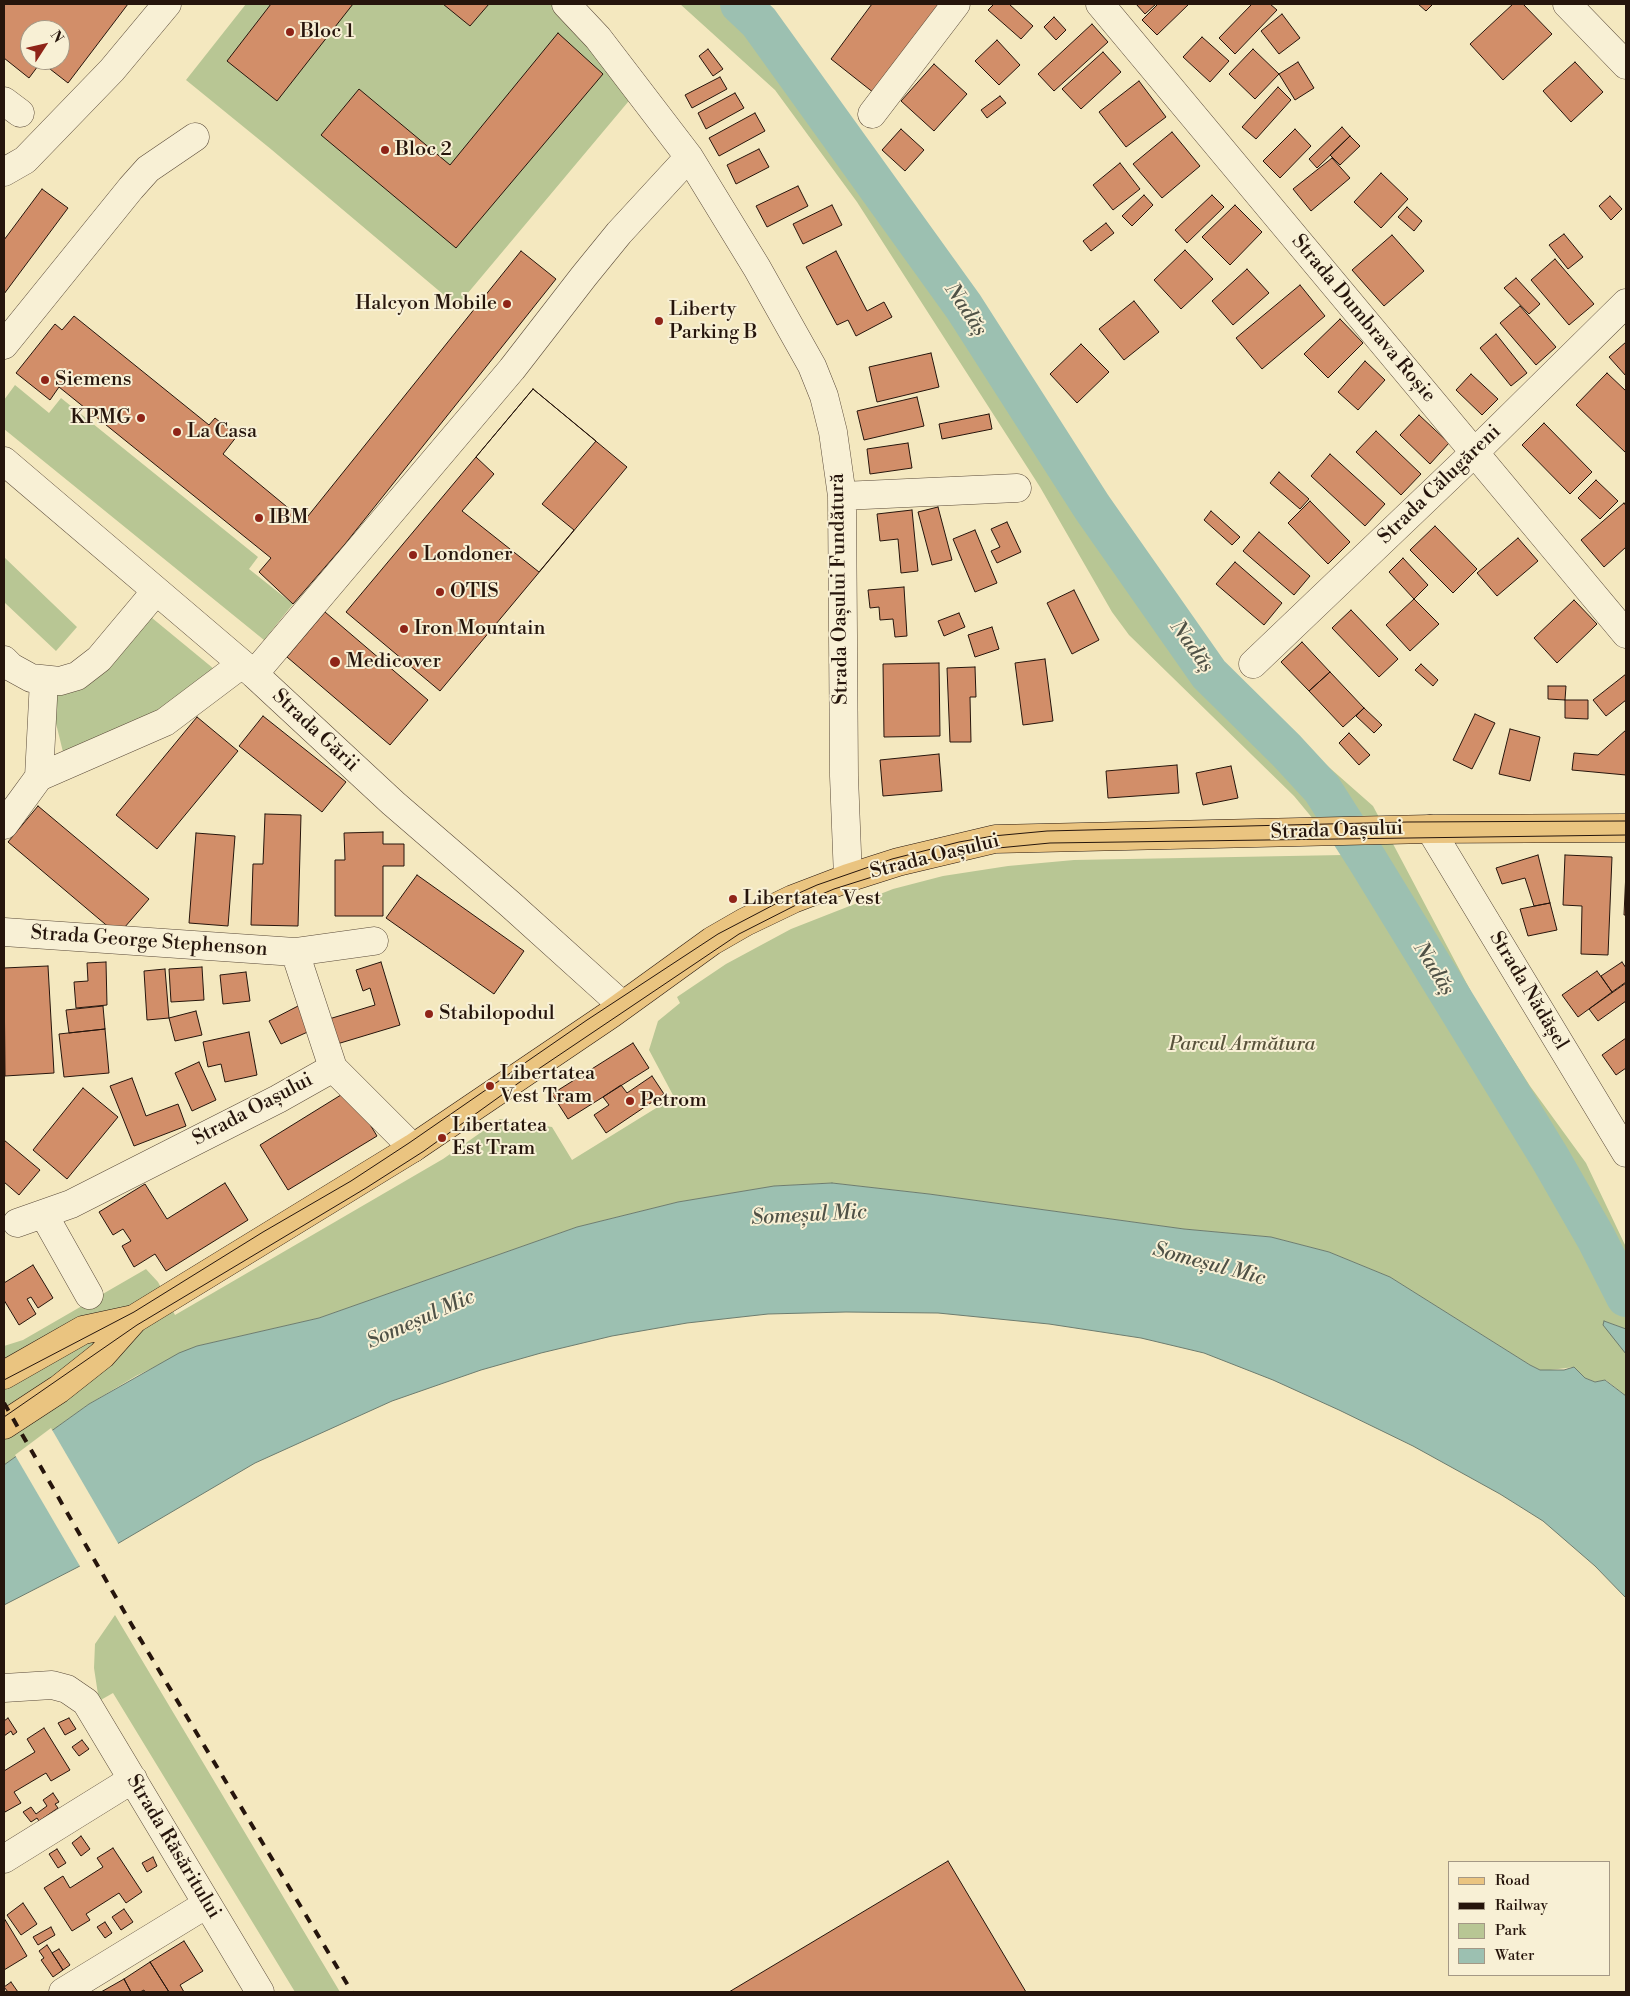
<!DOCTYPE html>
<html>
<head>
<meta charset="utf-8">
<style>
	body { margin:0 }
	#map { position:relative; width:1630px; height:1996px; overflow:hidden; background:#f4e8bf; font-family:"Libre Bodoni",serif }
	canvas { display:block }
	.frame { position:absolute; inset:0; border:5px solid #26150c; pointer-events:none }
	.legend { position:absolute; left:1448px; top:1861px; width:162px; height:115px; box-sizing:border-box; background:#f8f0d5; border:1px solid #a49885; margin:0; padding:6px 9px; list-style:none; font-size:15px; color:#26150c }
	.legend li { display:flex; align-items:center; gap:10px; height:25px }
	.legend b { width:25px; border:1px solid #a49885 }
	.north { position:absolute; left:20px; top:20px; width:50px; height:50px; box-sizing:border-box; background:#f8f0d5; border:1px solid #a49885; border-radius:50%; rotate:55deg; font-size:14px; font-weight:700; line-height:20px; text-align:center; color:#26150c }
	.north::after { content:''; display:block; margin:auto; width:18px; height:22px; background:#8f2418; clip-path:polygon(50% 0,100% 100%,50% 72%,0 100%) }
</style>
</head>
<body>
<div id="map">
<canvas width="1630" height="1996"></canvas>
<div class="frame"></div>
<ul class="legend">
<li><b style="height:6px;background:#eac480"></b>Road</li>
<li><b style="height:6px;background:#26150c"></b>Railway</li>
<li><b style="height:14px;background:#b8c694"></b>Park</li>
<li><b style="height:14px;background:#9cc0b1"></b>Water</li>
</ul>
<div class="north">N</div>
</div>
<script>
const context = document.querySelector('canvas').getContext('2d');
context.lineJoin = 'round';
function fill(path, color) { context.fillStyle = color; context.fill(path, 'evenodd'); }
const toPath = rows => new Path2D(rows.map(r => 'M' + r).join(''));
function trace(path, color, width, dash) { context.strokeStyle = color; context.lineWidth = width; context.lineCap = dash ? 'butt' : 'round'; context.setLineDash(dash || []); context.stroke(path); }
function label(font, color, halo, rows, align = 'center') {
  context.font = font + ' "Libre Bodoni",serif'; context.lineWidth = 4; context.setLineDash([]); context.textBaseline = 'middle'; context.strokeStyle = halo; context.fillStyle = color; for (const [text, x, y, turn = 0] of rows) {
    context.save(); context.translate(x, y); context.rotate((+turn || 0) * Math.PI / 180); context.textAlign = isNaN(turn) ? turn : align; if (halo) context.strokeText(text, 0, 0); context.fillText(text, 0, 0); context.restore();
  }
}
const green = toPath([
	[246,4,551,4,591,46,633,96,457,306,272,150,186,80],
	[680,4,763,4,862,140,1030,387,1204,653,1247,695,1373,806,1476,1001,1530,1086,1586,1163,1626,1247,1626,1329,1604,1321,1626,1354,1626,1396,1606,1380,1595,1382,1585,1378,1574,1367,1550,1370,1540,1370,1530,1365,1390,1277,1329,1252,1271,1237,1184,1229,929,1194,832,1183,774,1186,678,1202,577,1227,319,1318,197,1346,136,1376,89,1404,4,1465,4,1346,23,1340,146,1269,158,1282,175,1315,443,1159,500,1119,552,1127,572,1160,674,1097,649,1050,658,1021,680,1003,677,997,726,964,791,929,893,889,943,876,1008,866,1074,860,1343,855,1294,796,1129,635,1112,612,1040,487,857,202,775,90],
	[15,385,49,413,61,398,258,557,249,569,293,604,264,640,4,429,4,400],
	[4,557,77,627,56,651,4,602],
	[146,613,214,669,160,709,64,756,49,695],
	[115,1615,340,1992,295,1992,113,1693,99,1701,94,1668,95,1644]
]);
const water = toPath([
	[832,1183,929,1194,1184,1229,1271,1237,1329,1252,1390,1277,1530,1365,1540,1370,1564,1370,1574,1367,1585,1378,1595,1382,1605,1380,1626,1396,1626,1598,1595,1566,1543,1521,1500,1494,1413,1446,1339,1410,1273,1380,1204,1353,1141,1338,1049,1324,938,1313,846,1312,768,1314,687,1323,612,1336,541,1353,481,1370,392,1401,255,1463,78,1567,4,1605,4,1465,89,1404,179,1353,197,1346,319,1318,577,1227,678,1202,774,1186,832,1183],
	[1604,1321,1626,1329,1626,1354,1603,1325,1604,1321]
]);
const pier = toPath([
	[51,1428,119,1545,81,1568,15,1455]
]);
const river = toPath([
	[740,4,759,22,964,307,1092,507,1209,674,1286,750,1322,789,1368,861,1550,1158,1596,1238,1626,1297]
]);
const building = toPath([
	[4,4,128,4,68,83,41,62,29,78,4,58,4,4],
	[30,30,60,30,60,60,30,60,30,30],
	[271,4,353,4,277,101,227,61,271,4],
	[443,4,489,4,470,26,443,4],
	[872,4,940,4,874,93,831,59,872,4],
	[994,4,1009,4,1033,26,1021,39,988,10,994,4],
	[1136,4,1156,4,1145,14,1136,4],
	[1158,4,1189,4,1157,35,1142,20,1158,4],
	[1252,4,1270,4,1277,10,1235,54,1219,38,1252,4],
	[1418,4,1433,4,1426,11,1418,4],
	[1513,4,1523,4,1552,34,1503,80,1470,44,1513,4],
	[1282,14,1300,38,1279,54,1261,31,1282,14],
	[1054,17,1066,30,1056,40,1044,27,1054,17],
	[1092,24,1108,42,1054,91,1038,74,1092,24],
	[558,33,603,74,456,248,321,135,359,89,450,165,558,33],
	[1202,37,1229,61,1210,82,1183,57,1202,37],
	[997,40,1020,65,999,85,975,61,997,40],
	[708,49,723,69,713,76,699,56,708,49],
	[1253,49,1279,74,1255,99,1229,74,1253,49],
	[1103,52,1121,72,1081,109,1062,89,1103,52],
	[1298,62,1314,88,1295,100,1279,74,1298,62],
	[1575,62,1603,92,1571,122,1543,91,1575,62],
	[934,64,967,94,934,131,901,101,934,64],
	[720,77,727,89,692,108,685,95,720,77],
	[1139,81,1166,117,1126,147,1099,112,1139,81],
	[1278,87,1291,100,1256,139,1242,127,1278,87],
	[735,93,744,108,706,129,698,113,735,93],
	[1000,96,1006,103,987,118,981,110,1000,96],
	[755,113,765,131,719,156,709,138,755,113],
	[1342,127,1350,136,1317,168,1309,159,1342,127],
	[901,129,924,150,905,171,882,150,901,129],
	[1295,129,1311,146,1280,178,1263,161,1295,129],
	[1172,132,1200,166,1162,198,1133,164,1172,132],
	[1350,136,1360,146,1340,165,1330,155,1350,136],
	[759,149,769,167,736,184,727,165,759,149],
	[1332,158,1350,178,1311,211,1293,189,1332,158],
	[1120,163,1140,189,1113,210,1093,185,1120,163],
	[1381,173,1408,199,1381,228,1354,202,1381,173],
	[798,186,808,206,767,227,756,206,798,186],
	[42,189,68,208,4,294,4,240,42,189],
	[1144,195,1153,205,1132,226,1122,216,1144,195],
	[1212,195,1224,207,1187,243,1175,230,1212,195],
	[1610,196,1622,209,1611,220,1599,206,1610,196],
	[832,205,842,225,803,244,793,224,832,205],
	[1235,205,1262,232,1230,265,1202,237,1235,205],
	[1407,207,1422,221,1414,231,1398,217,1407,207],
	[1106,223,1114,233,1091,251,1083,241,1106,223],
	[1564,234,1583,257,1568,269,1549,245,1564,234],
	[1392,235,1424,271,1384,306,1352,270,1392,235],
	[1185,250,1213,279,1181,309,1154,280,1185,250],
	[521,251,556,279,345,544,293,604,259,572,271,558,59,387,50,400,16,373,55,324,62,330,74,316,209,425,215,418,237,436,223,454,304,521,521,251],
	[836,251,867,311,884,302,892,317,856,336,848,320,837,325,806,267,836,251],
	[1555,259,1594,304,1569,325,1531,280,1555,259],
	[1247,269,1269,293,1233,325,1212,301,1247,269],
	[1516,278,1540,304,1529,314,1504,288,1516,278],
	[1300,285,1325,316,1262,369,1236,338,1300,285],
	[1134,301,1159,332,1124,360,1099,329,1134,301],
	[1520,306,1556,347,1536,365,1500,323,1520,306],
	[1340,319,1363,343,1328,378,1304,354,1340,319],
	[1496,334,1527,373,1511,386,1480,348,1496,334],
	[1626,342,1626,376,1609,357,1626,342],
	[1081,344,1109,372,1077,403,1050,374,1081,344],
	[931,353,939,387,877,402,869,367,931,353],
	[1365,361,1385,380,1358,410,1338,392,1365,361],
	[1607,373,1626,391,1626,453,1576,405,1607,373],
	[1471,374,1498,399,1482,415,1456,390,1471,374],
	[533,389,627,467,440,691,346,612,533,389],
	[533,389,596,441,542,504,574,530,539,572,462,511,494,474,476,457,533,389],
	[917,397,924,426,864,440,857,411,917,397],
	[989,414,992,429,942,439,939,424,989,414],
	[1419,415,1449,443,1430,464,1400,435,1419,415],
	[1544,423,1592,472,1570,494,1522,445,1544,423],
	[1376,431,1421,474,1401,495,1356,452,1376,431],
	[908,443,912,468,870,474,867,449,908,443],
	[1330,454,1385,504,1365,526,1311,476,1330,454],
	[1279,472,1309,499,1300,509,1270,483,1279,472],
	[1596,480,1618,501,1600,519,1578,498,1596,480],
	[1310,501,1350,542,1328,564,1288,523,1310,501],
	[1624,503,1626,506,1626,547,1604,567,1581,540,1624,503],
	[938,507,952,560,932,565,918,512,938,507],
	[912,510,918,571,901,573,898,539,880,541,877,514,912,510],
	[1211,511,1240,537,1232,545,1204,520,1211,511],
	[1007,522,1021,552,997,563,991,551,1000,547,991,529,1007,522],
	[1435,526,1477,569,1453,593,1410,550,1435,526],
	[975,530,997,583,975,592,953,539,975,530],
	[1259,532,1310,576,1294,595,1243,551,1259,532],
	[1518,538,1538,561,1497,596,1477,573,1518,538],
	[1403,558,1428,585,1414,599,1389,572,1403,558],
	[1235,562,1282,603,1264,625,1216,584,1235,562],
	[904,587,907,636,895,637,893,619,880,620,879,607,870,608,868,590,904,587],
	[1074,590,1099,640,1072,654,1047,603,1074,590],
	[1414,599,1439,624,1410,651,1386,625,1414,599],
	[1574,600,1597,624,1557,663,1534,638,1574,600],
	[1351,610,1398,659,1379,677,1332,628,1351,610],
	[325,612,428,700,390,745,287,657,325,612],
	[959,613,965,627,944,636,938,621,959,613],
	[992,627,999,649,975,657,968,635,992,627],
	[1302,642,1330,672,1309,691,1281,662,1302,642],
	[1045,659,1053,721,1023,725,1015,663,1045,659],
	[939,663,940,736,884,737,883,664,939,663],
	[1421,664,1438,680,1433,686,1415,670,1421,664],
	[975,667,976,697,970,697,971,742,950,742,947,668,975,667],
	[1330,672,1364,708,1343,727,1309,691,1330,672],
	[1626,674,1626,700,1606,716,1593,700,1626,674],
	[1548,686,1566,686,1565,700,1548,699,1548,686],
	[1565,700,1588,700,1588,719,1565,718,1565,700],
	[1364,708,1382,725,1374,733,1356,716,1364,708],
	[1475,714,1495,723,1472,769,1453,760,1475,714],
	[263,716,346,782,322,812,239,746,263,716],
	[197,717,238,751,157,849,116,815,197,717],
	[1510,729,1540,737,1530,781,1499,774,1510,729],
	[1626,730,1626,775,1572,770,1574,753,1598,755,1626,730],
	[1349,733,1370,755,1359,765,1339,743,1349,733],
	[939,754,942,791,883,796,880,760,939,754],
	[1177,765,1179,793,1108,798,1106,771,1177,765],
	[1231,766,1238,798,1203,805,1196,773,1231,766],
	[38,806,149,899,118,935,8,842,38,806],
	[265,814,301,815,298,926,251,925,253,864,263,864,265,814],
	[383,832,383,844,404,844,404,866,383,866,383,916,335,916,335,860,345,860,344,833,383,832],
	[196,833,235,836,228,926,189,923,196,833],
	[1538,855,1550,903,1534,906,1525,878,1502,884,1496,868,1538,855],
	[1565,855,1612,857,1608,955,1581,954,1582,906,1563,905,1565,855],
	[1626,871,1626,915,1624,915,1626,871],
	[417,875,524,951,494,994,386,918,417,875],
	[1550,903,1557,930,1528,936,1520,909,1550,903],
	[106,962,107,1005,76,1008,74,982,88,981,87,963,106,962],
	[381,962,400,1025,337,1044,329,1019,375,1005,370,988,363,991,356,970,381,962],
	[1622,962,1626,968,1626,982,1612,992,1601,976,1622,962],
	[48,966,54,1073,5,1076,4,968,48,966],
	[202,967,204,1000,171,1002,169,969,202,967],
	[165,969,169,1018,147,1020,144,971,165,969],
	[1597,971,1612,992,1578,1017,1562,995,1597,971],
	[246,972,250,1001,223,1004,220,975,246,972],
	[1626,983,1626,1001,1598,1021,1589,1009,1626,983],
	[300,1005,312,1030,281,1044,269,1021,300,1005],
	[103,1006,105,1029,69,1033,66,1010,103,1006],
	[196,1011,202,1035,175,1041,169,1018,196,1011],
	[105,1029,109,1073,64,1077,59,1034,105,1029],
	[249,1032,257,1075,225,1082,221,1064,208,1067,203,1042,249,1032],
	[1626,1038,1626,1068,1616,1075,1602,1055,1626,1038],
	[633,1043,649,1068,568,1119,552,1094,633,1043],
	[199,1062,216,1100,192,1111,175,1073,199,1062],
	[652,1076,664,1094,606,1133,594,1115,609,1105,603,1097,621,1085,627,1093,652,1076],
	[132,1078,146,1116,178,1104,186,1126,134,1146,110,1086,132,1078],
	[83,1088,118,1117,67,1179,33,1150,83,1088],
	[349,1090,377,1136,288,1190,260,1145,349,1090],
	[4,1140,40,1170,19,1195,4,1182,4,1140],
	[225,1183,248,1220,166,1271,155,1254,134,1267,122,1246,131,1241,123,1229,113,1235,99,1212,145,1184,167,1219,225,1183],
	[33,1265,53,1298,38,1308,31,1297,27,1299,36,1314,19,1325,4,1300,4,1283,33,1265],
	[8,1718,17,1732,13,1735,11,1731,4,1736,4,1721,8,1718],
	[69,1718,76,1729,65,1735,58,1723,69,1718],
	[44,1728,70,1770,51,1781,46,1773,14,1792,21,1803,5,1812,4,1809,4,1771,35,1752,27,1739,44,1728],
	[82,1740,89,1749,79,1756,72,1747,82,1740],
	[53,1793,59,1802,55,1804,58,1808,39,1821,37,1818,31,1822,23,1812,31,1807,36,1814,47,1806,43,1800,53,1793],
	[81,1836,90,1849,81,1856,72,1843,81,1836],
	[113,1848,142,1892,126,1903,119,1893,86,1914,90,1920,72,1931,44,1888,63,1876,70,1888,103,1867,97,1858,113,1848],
	[57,1849,66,1863,58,1868,49,1854,57,1849],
	[153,1857,157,1866,147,1872,142,1863,153,1857],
	[948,1861,1026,1992,729,1992,948,1861],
	[23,1903,37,1924,21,1935,7,1915,23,1903],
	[124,1909,133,1922,121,1930,112,1917,124,1909],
	[4,1918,27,1956,4,1970,4,1918],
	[105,1922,112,1933,105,1938,97,1927,105,1922],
	[51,1927,55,1935,38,1945,33,1937,51,1927],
	[184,1941,203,1971,180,1985,184,1992,169,1992,150,1962,184,1941],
	[47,1945,63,1970,53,1977,41,1960,44,1958,39,1951,47,1945],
	[59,1949,70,1965,63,1970,52,1953,59,1949],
	[150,1962,169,1992,145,1992,144,1990,140,1992,131,1992,124,1979,150,1962],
	[124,1979,131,1992,101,1992,124,1979],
	[11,1982,18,1992,8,1992,4,1987,11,1982]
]);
const minor = toPath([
	[566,4,598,38,689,157,757,268,812,366,824,396,833,432,842,496,844,776,848,878],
	[1100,4,1626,634],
	[1567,4,1626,65],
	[4,101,20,113],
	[872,114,956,4],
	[4,172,25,160,112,70,167,4],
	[4,345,131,188,148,169,195,137],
	[4,461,254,674,393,803,510,904,622,1005],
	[842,496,1017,488],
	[4,660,11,667,31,678,60,681,77,676,99,659,156,591],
	[1253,664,1474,453,1626,303],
	[254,674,512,369,584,276,619,233,689,157],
	[39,777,44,680],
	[4,825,39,777,165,722,242,664],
	[1430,829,1626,1153],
	[4,932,295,952,374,941],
	[295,952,333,1068],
	[44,1215,89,1295],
	[17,1223,71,1204,278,1099,333,1068,413,1148],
	[4,1688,52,1685,67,1689,86,1702,260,1992],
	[4,1859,133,1779],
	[63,1992,207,1904]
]);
const major = toPath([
	[4,1375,83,1330,134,1319],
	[4,1425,59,1389,102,1355,134,1319,413,1148,611,1014,712,941,745,922,793,899,848,878,898,862,995,839,1430,829,1626,828]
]);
const tram = toPath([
	[4,1380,134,1312,263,1232,351,1181,409,1143,587,1020,718,934,781,901,817,885,892,859,959,842,993,836,1047,831,1407,822,1626,821],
	[4,1417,137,1325,366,1188,424,1151,531,1074,739,934,798,904,834,889,926,860,998,848,1050,843,1626,835]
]);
const rail = toPath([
	[4,1403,133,1627,352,1992]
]);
const markers = [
	[290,32,5,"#8f2418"],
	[385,150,5,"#8f2418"],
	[507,304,5,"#8f2418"],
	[659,321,5,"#8f2418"],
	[45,380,5,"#8f2418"],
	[141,418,5,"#8f2418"],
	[177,432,5,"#8f2418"],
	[259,518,5,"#8f2418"],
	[413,555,5,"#8f2418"],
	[440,592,5,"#8f2418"],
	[404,629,5,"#8f2418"],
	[335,662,6,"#8f2418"],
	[733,899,5,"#8f2418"],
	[429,1014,5,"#8f2418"],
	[490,1086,5,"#8f2418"],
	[630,1101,5,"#8f2418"],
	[442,1138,5,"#8f2418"]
];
const poiNames = [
	["Bloc 1",300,32],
	["Bloc 2",395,150],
	["Halcyon Mobile",497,304,"right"],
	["Liberty",669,310],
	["Parking B",669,333],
	["Siemens",55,380],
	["KPMG",131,418,"right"],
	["La Casa",187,432],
	["IBM",269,518],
	["Londoner",423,555],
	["OTIS",450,592],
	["Iron Mountain",414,629],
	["Medicover",346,662],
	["Libertatea Vest",743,899],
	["Stabilopodul",439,1014],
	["Libertatea",500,1074],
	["Vest Tram",500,1097],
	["Petrom",640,1101],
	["Libertatea",452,1126],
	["Est Tram",452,1149]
];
const streetNames = [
	["Strada Dumbrava Roșie",1363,319,50],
	["Strada Călugăreni",1440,485,-44],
	["Strada Oașului Fundătură",840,589,-91],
	["Strada Gării",315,731,43],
	["Strada Oașului",1337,831,-2],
	["Strada Oașului",935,857,-14],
	["Strada George Stephenson",149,942,4],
	["Strada Nădășel",1528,991,59],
	["Strada Oașului",253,1110,-28],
	["Strada Răsăritului",173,1847,59]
];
const parkNames = [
	["Parcul Armătura",1242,1045]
];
const waterNames = [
	["Nadăș",965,310,56],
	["Nadăș",1191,647,54],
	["Nadăș",1433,969,58],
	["Someșul Mic",809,1216,-3],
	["Someșul Mic",1209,1265,15],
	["Someșul Mic",421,1320,-24]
];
fill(green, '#b8c694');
fill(water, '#9cc0b1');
trace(water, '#6d7c6f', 1);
fill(pier, '#f4e8bf');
trace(river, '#9cc0b1', 40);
fill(building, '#d28e69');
trace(building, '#26150c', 1);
trace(minor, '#5a4a39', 29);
trace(major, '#26150c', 29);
trace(minor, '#f8f0d5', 28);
trace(major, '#eac480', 28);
trace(tram, '#26150c', 1);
trace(rail, '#26150c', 4, [9, 9]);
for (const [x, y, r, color] of markers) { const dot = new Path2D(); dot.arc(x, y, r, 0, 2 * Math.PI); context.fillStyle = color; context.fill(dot); trace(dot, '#f8f0d5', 2); }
label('20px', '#26150c', '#f8f0d5', poiNames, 'left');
label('20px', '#26150c', '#f8f0d5', streetNames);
label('italic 20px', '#59533c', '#f8f0d5', parkNames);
label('italic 21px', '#4f5146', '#f8f0d5', waterNames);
</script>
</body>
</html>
